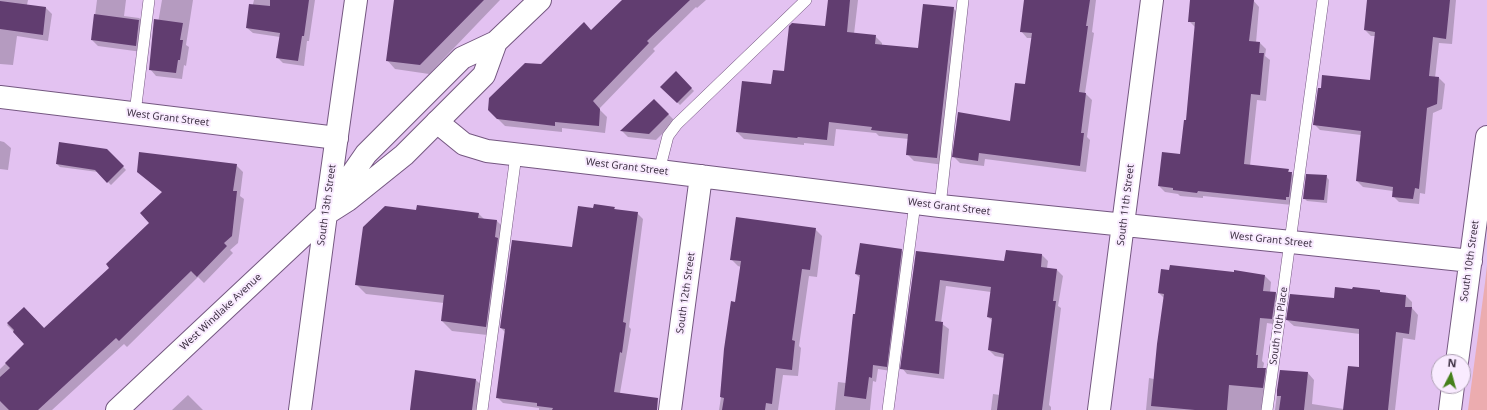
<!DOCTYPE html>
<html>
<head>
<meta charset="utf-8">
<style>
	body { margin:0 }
	#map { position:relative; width:1487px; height:410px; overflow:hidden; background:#e3c2f1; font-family:"Noto Sans",sans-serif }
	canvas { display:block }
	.north { position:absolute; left:1431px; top:354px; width:40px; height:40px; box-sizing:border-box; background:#f9ebff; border:1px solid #aea1b4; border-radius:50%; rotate:6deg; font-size:11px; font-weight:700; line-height:16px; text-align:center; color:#3e3144 }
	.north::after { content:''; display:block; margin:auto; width:14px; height:18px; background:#45801b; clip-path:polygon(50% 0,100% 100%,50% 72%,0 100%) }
</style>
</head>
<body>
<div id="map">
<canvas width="1487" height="410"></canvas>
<div class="north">N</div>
</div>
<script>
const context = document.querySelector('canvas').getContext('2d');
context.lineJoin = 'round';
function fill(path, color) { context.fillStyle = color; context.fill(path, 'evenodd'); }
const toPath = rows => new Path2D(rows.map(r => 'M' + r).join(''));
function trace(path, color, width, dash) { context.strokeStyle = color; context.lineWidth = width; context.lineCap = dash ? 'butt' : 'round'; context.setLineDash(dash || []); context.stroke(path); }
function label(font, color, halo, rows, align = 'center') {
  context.font = font + ' "Noto Sans",sans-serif'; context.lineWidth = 4; context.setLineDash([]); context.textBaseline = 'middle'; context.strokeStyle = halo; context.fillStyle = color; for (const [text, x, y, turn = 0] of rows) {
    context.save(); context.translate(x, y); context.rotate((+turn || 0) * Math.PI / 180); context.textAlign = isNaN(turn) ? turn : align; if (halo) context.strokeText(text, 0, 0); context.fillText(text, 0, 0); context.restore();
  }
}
const green = toPath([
	[1487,265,1487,410,1468,410,1485,283]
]);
const shadow = toPath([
	[0,0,28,0,27,5,46,8,52,14,48,41,17,36,13,65,0,64],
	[97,0,126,0,124,16,139,18,146,24,142,52,98,46,92,40],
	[162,0,193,0,186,45,189,47,186,66,184,65,182,79,156,76,150,69],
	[254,0,315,0,309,41,307,41,304,66,283,63,278,58,280,37,253,33,247,28],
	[395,0,500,0,429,74,395,69,387,60],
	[623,0,706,0,697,8,696,7,653,49,655,51,599,109,607,117,605,133,562,128,562,132,505,126,489,110,541,65,591,31],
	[829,0,858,0,854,34,875,36,882,43,882,46,919,50,953,8,960,15,944,165,914,161,907,154,909,139,879,136,876,133,836,129,834,146,804,143,804,145,744,139,737,132,772,85,826,28],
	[1025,0,1096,0,1092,32,1094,33,1085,93,1092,100,1087,137,1090,140,1086,172,985,159,984,166,960,163,954,157,1011,123,1026,85,1032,38,1027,38,1021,31],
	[1191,0,1253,0,1259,7,1256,43,1260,43,1266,49,1265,56,1270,60,1266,101,1257,100,1250,166,1288,170,1298,180,1292,205,1203,196,1203,198,1180,196,1178,194,1165,192,1159,186,1181,155,1187,121,1196,28,1189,21],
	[1368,0,1456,0,1452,44,1439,43,1435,78,1439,78,1445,84,1442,109,1433,113,1425,194,1420,193,1419,204,1399,202,1393,196,1393,191,1363,187,1357,181,1361,135,1320,130,1314,124,1371,81,1375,36,1371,36,1365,30],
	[676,73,694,91,680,105,662,87],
	[654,100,675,121,656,140,628,137,622,131],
	[0,141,4,142,11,148,8,170,0,169],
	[107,150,126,170,111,185,98,172,60,167,57,164],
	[236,165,243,172,240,196,244,199,238,243,230,250,233,253,204,283,198,277,127,347,124,344,52,410,0,410,0,369,26,344,7,325,24,308,45,329,111,268,150,223,163,193,138,172],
	[1326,176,1329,180,1327,203,1307,201,1304,198],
	[614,208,617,211,637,213,643,219,629,327,631,329,620,393,626,410,539,410,539,408,503,403,497,397,505,332,501,328,573,249,594,209],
	[417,211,479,214,484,219,497,221,507,231,496,336,452,331,442,321,444,303,366,294,356,284],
	[815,229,822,236,817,277,809,276,799,346,801,348,798,376,783,375,778,410,719,410,741,267,738,266,731,259],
	[901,250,906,255,891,371,878,369,876,382,873,381,870,410,835,410,838,382,846,383,861,279,856,274],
	[917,252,1005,262,1042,255,1048,261,1047,268,1057,270,1063,276,1058,306,1061,308,1049,405,1051,407,1051,410,991,410,993,394,1000,395,1005,358,995,356,989,350,993,321,988,317,991,292,946,286,941,323,949,329,944,379,907,374,902,368],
	[1265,276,1271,282,1270,293,1276,293,1282,300,1279,325,1267,323,1262,361,1264,363,1263,369,1272,376,1267,410,1146,410,1149,378,1154,379,1164,298,1159,293],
	[1379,291,1382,293,1406,296,1412,302,1412,308,1418,315,1415,340,1403,338,1395,410,1275,410,1280,371,1308,373,1314,380,1312,404,1344,409,1360,369,1360,334,1294,326,1287,320,1335,299],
	[475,379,484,388,481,410,411,410],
	[188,395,203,410,172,410]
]);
const building = toPath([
	[270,0,309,0,304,36,302,36,298,61,276,58,280,33,246,28,249,4,270,6],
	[394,0,484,0,420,65,386,61],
	[622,0,690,0,647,41,649,43,593,101,600,109,599,126,555,122,555,126,497,119,488,110,489,98,525,63,541,64,584,22,591,30],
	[828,0,850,0,847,32,876,35,875,44,918,48,923,4,954,7,937,158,906,155,908,134,871,130,872,127,829,122,827,140,798,137,797,138,736,132,742,81,771,84,773,70,784,71,789,26,792,23,825,26],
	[1024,0,1090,0,1086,26,1088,26,1079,92,1086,93,1081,133,1084,133,1080,166,979,153,978,161,952,157,958,112,1010,121,1015,83,1025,84,1032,33,1020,32],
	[1190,0,1254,0,1249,41,1260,42,1259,53,1264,53,1260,95,1251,94,1244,164,1289,169,1288,172,1292,172,1289,197,1286,197,1286,200,1198,191,1197,193,1173,190,1173,188,1158,186,1162,152,1180,154,1184,120,1186,120,1195,22,1188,22],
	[1367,0,1450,0,1446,39,1433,37,1429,76,1439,77,1437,104,1427,108,1419,189,1415,188,1413,199,1392,197,1393,187,1356,181,1361,131,1313,125,1318,88,1321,88,1322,75,1370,80,1375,32,1364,30],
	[0,1,46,7,43,35,0,29],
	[94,14,139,20,136,46,91,40],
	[154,19,183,23,180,40,183,40,180,60,178,60,176,73,149,70],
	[676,71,692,88,677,103,660,87],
	[654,99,669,114,649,134,620,131],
	[59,142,107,149,124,166,107,183,95,170,56,164],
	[139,152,237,164,233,191,237,191,232,236,224,243,227,246,197,277,191,271,119,341,116,338,38,410,9,410,0,401,0,377,10,368,5,363,24,344,13,332,14,330,7,323,24,307,44,328,109,268,106,264,149,223,140,213,162,192,137,172],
	[1306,174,1327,175,1324,200,1303,199],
	[594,204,615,207,614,209,638,212,623,322,626,323,622,353,620,352,614,392,658,398,657,410,552,410,553,408,537,406,537,403,496,398,505,329,500,328,512,240,572,247,578,206,593,208],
	[417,205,479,213,478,218,497,220,495,237,498,238,486,327,441,321,444,295,355,285,363,227,385,206,416,210],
	[736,217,816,228,810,270,802,269,792,340,795,341,792,370,776,368,772,404,766,403,765,410,722,410,724,398,720,397,724,349,731,301,735,302,741,261,730,260],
	[860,243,902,249,887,367,873,365,872,378,869,377,866,399,844,396,853,314,855,314,860,275,855,274],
	[1006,250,1042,254,1041,267,1057,269,1053,301,1056,301,1042,410,997,410,1004,354,988,350,992,318,987,317,991,287,940,280,935,321,943,322,939,374,900,369,916,251,1004,261],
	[1170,265,1234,272,1234,270,1265,275,1263,291,1276,292,1272,319,1260,318,1256,355,1258,355,1257,368,1266,368,1263,388,1229,385,1227,410,1195,410,1151,406,1157,344,1164,294,1158,293,1161,269,1169,270],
	[1335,287,1352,289,1353,287,1380,290,1380,292,1406,295,1405,307,1412,307,1409,334,1396,332,1388,410,1343,410,1348,366,1359,367,1359,329,1286,320,1290,294,1334,298],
	[415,370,476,379,472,410,410,410],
	[1280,370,1308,372,1304,410,1279,410,1281,396,1277,396,1277,390]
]);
const lane = toPath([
	[135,113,149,0],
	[659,171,668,136,677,124,806,0],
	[940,206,963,0],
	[482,410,516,155],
	[888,410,915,203],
	[1267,410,1323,0]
]);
const street = toPath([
	[0,97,337,138],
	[437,122,464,144,487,151,659,171,940,206,1291,242,1471,261],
	[1457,362,1487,137],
	[670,410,701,176],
	[1099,410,1152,0],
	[1450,410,1453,386]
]);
const secondary = toPath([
	[330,206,366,154,462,58,496,42,540,0],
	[117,410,326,214,348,200,404,155,484,75,496,42],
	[300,410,326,214,356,0]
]);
const streetNames = [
	["West Grant Street",168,118,7],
	["West Grant Street",627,167,7],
	["South 13th Street",327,205,-82],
	["South 11th Street",1126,205,-83],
	["West Grant Street",949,207,7],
	["West Grant Street",1271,240,6],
	["South 10th Street",1470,261,-82],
	["South 12th Street",686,293,-82],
	["West Windlake Avenue",221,312,-43],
	["South 10th Place",1279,326,-82]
];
fill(green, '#ecacaf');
fill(shadow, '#0003');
fill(building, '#613d70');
trace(lane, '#745780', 12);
trace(street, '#745780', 24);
trace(secondary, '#745780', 24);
trace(lane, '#fff', 11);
trace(street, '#fff', 22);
trace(secondary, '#fff', 22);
label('10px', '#3e3144', '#f9ebff', streetNames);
</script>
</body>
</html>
